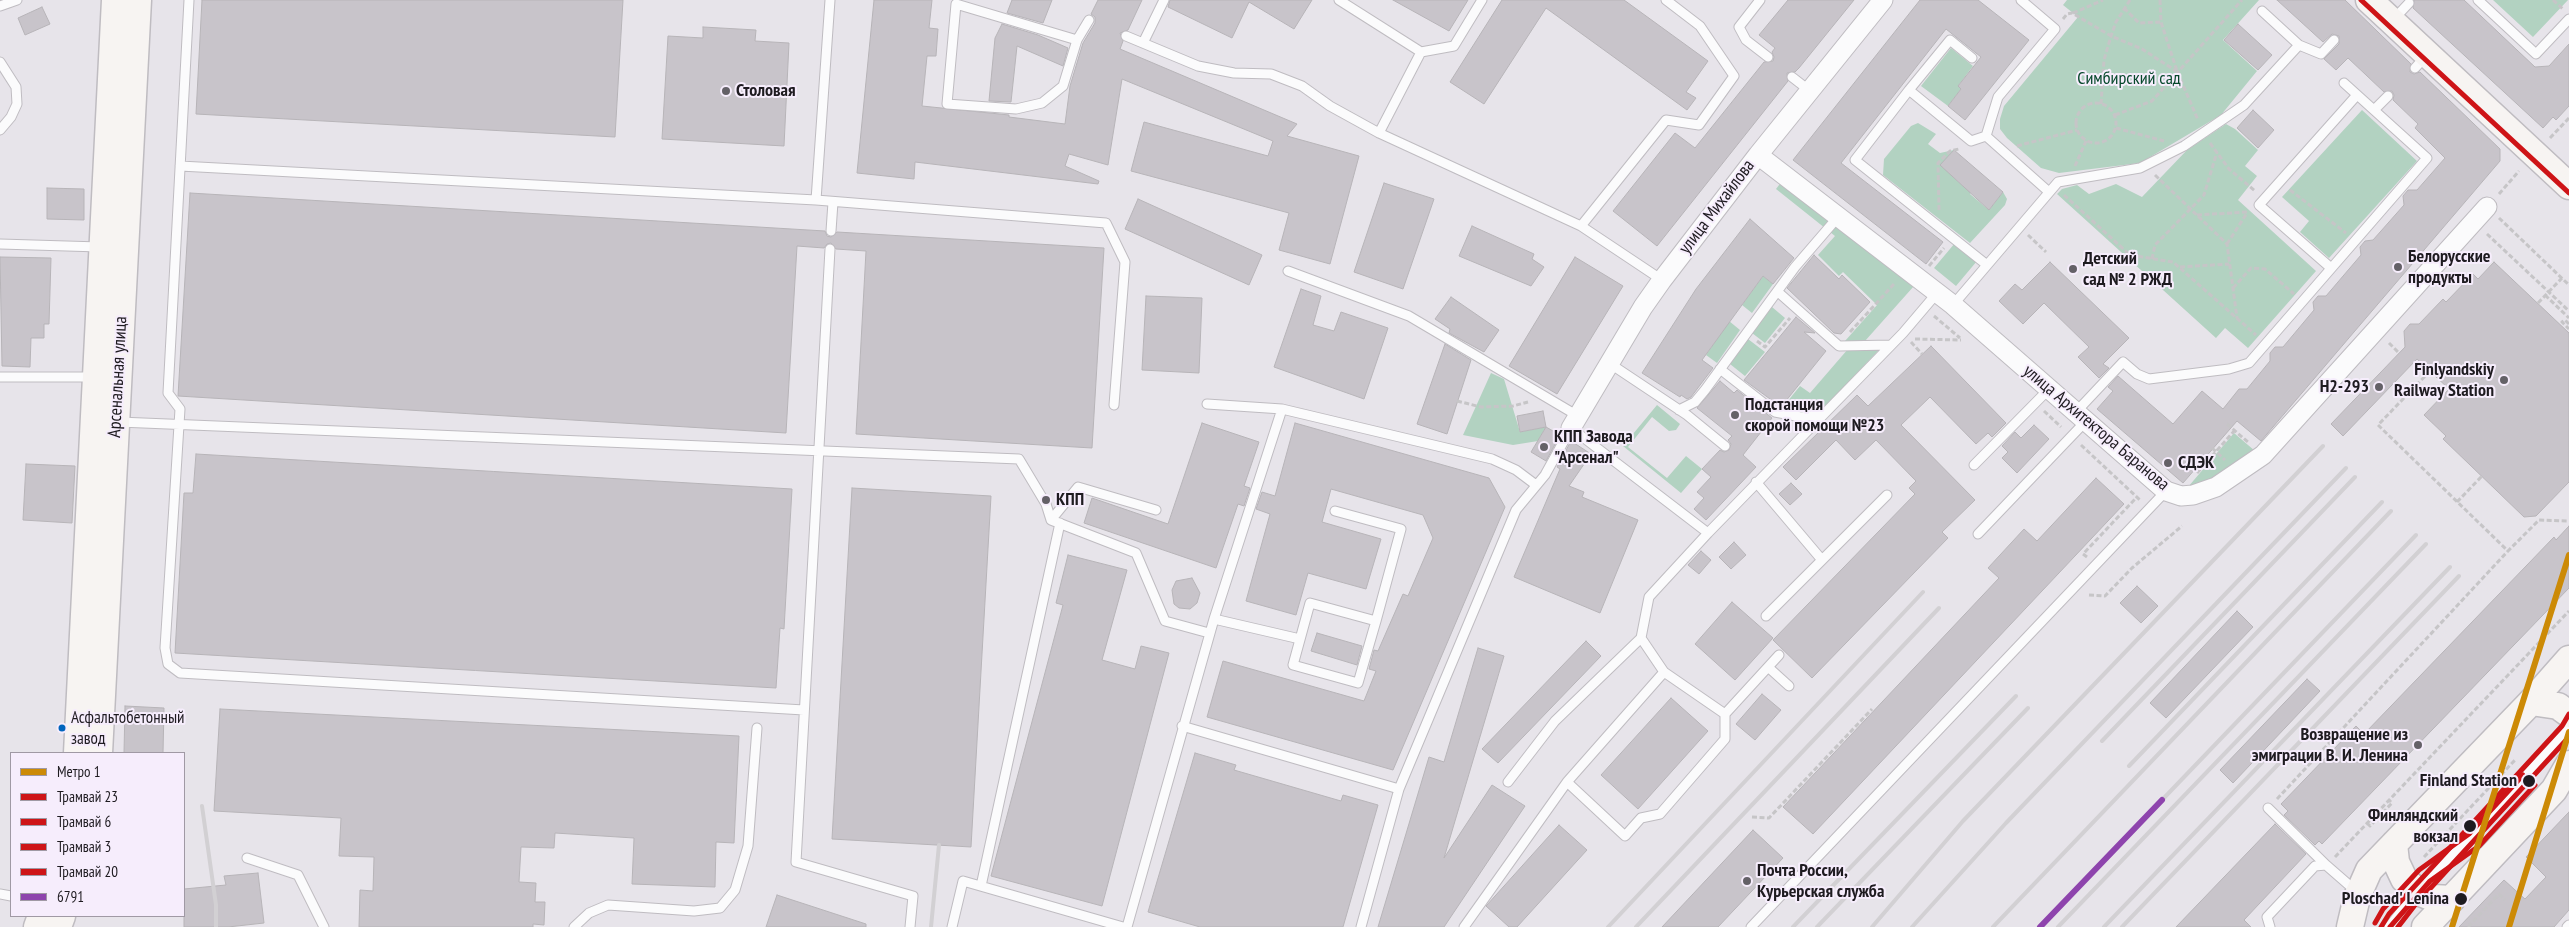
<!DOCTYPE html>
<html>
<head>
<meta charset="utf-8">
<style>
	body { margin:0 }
	#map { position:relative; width:2569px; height:927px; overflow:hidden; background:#e7e4ea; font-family:"PT Sans Narrow",sans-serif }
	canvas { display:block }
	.legend { position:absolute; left:10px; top:752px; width:175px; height:165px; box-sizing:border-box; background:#f6edfc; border:1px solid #a099a4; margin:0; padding:6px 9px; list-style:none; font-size:15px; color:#1e1b20 }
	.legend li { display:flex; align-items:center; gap:10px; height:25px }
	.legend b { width:25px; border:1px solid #a099a4 }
</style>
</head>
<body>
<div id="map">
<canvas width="2569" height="927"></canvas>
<ul class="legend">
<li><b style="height:6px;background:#cc8a06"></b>Метро 1</li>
<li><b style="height:6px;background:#ce1417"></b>Трамвай 23</li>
<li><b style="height:6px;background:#ce1417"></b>Трамвай 6</li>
<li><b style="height:6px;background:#ce1417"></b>Трамвай 3</li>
<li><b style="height:6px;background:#ce1417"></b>Трамвай 20</li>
<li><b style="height:6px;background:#8e44ad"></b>6791</li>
</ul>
</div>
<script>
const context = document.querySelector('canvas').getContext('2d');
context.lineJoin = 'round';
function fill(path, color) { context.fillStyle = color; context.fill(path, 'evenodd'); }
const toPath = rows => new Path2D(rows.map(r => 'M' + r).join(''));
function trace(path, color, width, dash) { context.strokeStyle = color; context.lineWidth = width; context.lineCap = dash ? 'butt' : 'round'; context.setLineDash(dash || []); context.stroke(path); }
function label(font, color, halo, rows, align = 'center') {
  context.font = font + ' "PT Sans Narrow",sans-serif'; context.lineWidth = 4; context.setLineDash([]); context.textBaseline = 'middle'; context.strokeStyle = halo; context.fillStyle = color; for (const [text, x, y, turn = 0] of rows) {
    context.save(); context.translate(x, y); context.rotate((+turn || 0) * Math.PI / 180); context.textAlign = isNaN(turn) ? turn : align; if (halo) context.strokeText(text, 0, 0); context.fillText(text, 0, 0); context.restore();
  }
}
const green = toPath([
	[2067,0,2259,0,2223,40,2257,71,2221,115,2140,163,2059,173,2041,168,2007,138,2000,129,2000,119,2004,106,2078,17,2063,5],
	[2493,0,2568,0,2533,37],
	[1951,48,1973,66,1958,86,1961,89,1948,106,1921,86],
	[2362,110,2417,161,2329,258,2300,232,2309,221,2282,197],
	[1918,123,1936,134,1928,144,1940,153,1954,150,1941,165,1963,186,1977,170,1984,176,1970,194,1989,210,2003,192,2007,199,2005,205,1970,243,1883,175,1884,159,1911,126],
	[2226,124,2235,129,2258,150,2245,166,2257,176,2238,200,2316,271,2248,348,2225,328,2216,338,2057,194,2062,189,2077,185,2089,194,2116,184,2142,197,2187,150],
	[1782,181,1914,286,1865,341,1845,341,1877,305,1843,272,1839,276,1818,255,1835,236,1776,189],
	[1955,243,1977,261,1956,286,1934,268],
	[1763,276,1773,284,1752,313,1742,305],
	[1772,307,1785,318,1765,343,1752,333],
	[1729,321,1740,330,1717,363,1706,355],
	[1748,339,1765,352,1745,376,1730,364],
	[1848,349,1878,351,1820,412,1802,412,1783,407,1800,386,1810,393],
	[1491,373,1504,379,1520,432,1546,427,1538,441,1513,445,1463,435],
	[1657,405,1680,424,1676,430,1669,431,1652,417,1628,447,1667,478,1686,456,1702,469,1681,493,1623,446],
	[2234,433,2255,451,2211,480,2188,487]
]);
const building = toPath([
	[202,0,623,0,615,137,196,114,202,0],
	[874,0,932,0,929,28,938,29,936,56,927,56,922,106,1009,115,1009,117,1065,124,1070,86,1083,43,1095,23,1095,17,1091,14,1098,0,1142,0,1128,30,1120,33,1123,41,1120,49,1297,124,1287,136,1359,156,1330,264,1279,250,1289,213,1131,171,1144,122,1268,156,1273,141,1122,79,1108,165,1069,154,1065,166,1099,181,1098,184,915,162,914,179,857,173,874,0],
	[1012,0,1052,0,1043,23,1007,13,1012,0],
	[1170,0,1312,0,1294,29,1249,2,1232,38,1168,7,1170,0],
	[1393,0,1468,0,1449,31,1393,0],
	[1502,0,1624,0,1708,61,1686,92,1696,98,1687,110,1546,8,1484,104,1450,82,1502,0],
	[1788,0,1854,0,1799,68,1795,72,1787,73,1788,81,1657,246,1613,211,1675,133,1695,148,1764,62,1773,61,1774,57,1772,52,1775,48,1759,35,1788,0],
	[1920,0,1978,0,2029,40,1965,120,1948,106,1961,89,1958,86,1981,57,1946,29,1841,163,1943,242,1926,264,1793,160,1920,0],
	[2277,0,2345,0,2411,64,2410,72,2414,74,2420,72,2500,149,2500,161,2261,441,2237,421,2183,483,2097,409,2113,391,2108,387,2118,376,2173,424,2202,391,2223,409,2239,389,2247,389,2270,361,2270,353,2275,347,2283,347,2314,310,2313,302,2318,296,2326,296,2361,255,2360,247,2365,241,2373,240,2404,205,2403,196,2408,190,2417,190,2445,158,2415,128,2418,124,2393,100,2394,95,2392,91,2384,92,2348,58,2336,70,2324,59,2339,44,2339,36,2332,34,2323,42,2277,0],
	[2414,0,2464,0,2535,67,2549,66,2569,44,2569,106,2556,120,2553,117,2543,128,2413,8,2414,0],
	[42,7,50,24,25,35,18,18,42,7],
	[1002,24,1038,35,1068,48,1063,66,1017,46,1011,102,989,101,995,38,1002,24],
	[2238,24,2272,55,2258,70,2224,40,2238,24],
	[703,27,756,30,755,41,789,43,784,146,662,139,668,36,703,38,703,27],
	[2253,110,2274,130,2258,148,2237,128,2253,110],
	[1954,150,2003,192,1989,210,1940,165,1954,150],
	[1384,183,1434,199,1403,289,1354,272,1384,183],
	[47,188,84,189,84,220,47,219,47,188],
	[190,193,825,231,827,236,831,237,837,232,1104,248,1092,448,856,434,866,251,836,249,831,243,827,244,824,248,797,246,786,433,178,396,190,193],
	[1138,199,1262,255,1249,285,1125,229,1138,199],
	[1750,219,1794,258,1773,284,1763,276,1702,360,1713,368,1691,397,1687,399,1681,395,1680,397,1642,373,1696,289,1750,219],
	[1472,226,1534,254,1532,259,1544,267,1531,286,1459,256,1472,226],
	[1814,255,1839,279,1842,275,1870,302,1841,334,1834,333,1787,288,1814,255],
	[0,257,51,258,49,324,44,324,44,338,31,338,30,367,2,366,0,257],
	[1575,257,1623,286,1557,394,1509,366,1575,257],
	[2050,262,2129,338,2103,364,2109,368,2099,378,2078,357,2089,347,2044,303,2023,324,1999,301,2015,284,2022,290,2050,262],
	[2494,262,2569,333,2569,482,2536,516,2524,517,2443,439,2446,436,2424,415,2449,389,2417,359,2343,436,2331,424,2405,347,2404,331,2410,324,2419,324,2443,299,2446,302,2473,274,2478,279,2494,262],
	[1301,289,1321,296,1313,325,1334,331,1341,312,1388,328,1364,399,1274,367,1301,289],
	[1146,296,1202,298,1199,373,1142,370,1146,296],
	[1451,297,1499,330,1484,352,1449,333,1450,329,1435,319,1451,297],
	[1796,317,1815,333,1804,332,1826,351,1781,407,1744,380,1796,317],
	[1445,344,1471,360,1447,434,1417,424,1445,344],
	[1931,346,2006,423,1992,437,1988,433,1976,444,1930,397,1901,425,1975,500,1942,532,1948,538,1812,678,1773,640,1915,494,1909,488,1916,481,1876,440,1855,460,1836,440,1796,480,1783,467,1857,395,1868,406,1931,346],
	[1720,381,1734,393,1737,390,1772,418,1743,455,1756,467,1706,520,1694,509,1704,498,1697,492,1711,477,1702,469,1720,450,1724,452,1729,450,1731,444,1728,440,1732,436,1697,408,1720,381],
	[1543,411,1546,427,1560,435,1546,461,1531,452,1546,427,1520,432,1517,416,1543,411],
	[1202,423,1259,442,1244,486,1250,488,1244,506,1238,504,1216,568,1084,523,1092,498,1168,524,1202,423],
	[1295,423,1489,478,1505,507,1393,770,1207,717,1223,661,1364,701,1376,671,1369,669,1374,650,1378,651,1403,594,1408,596,1433,538,1423,515,1331,489,1322,522,1381,539,1366,589,1308,573,1296,615,1246,601,1270,514,1256,509,1262,492,1275,496,1295,423],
	[2034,425,2049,439,2017,473,2002,458,2008,452,2002,446,2015,432,2021,438,2034,425],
	[1571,441,1591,454,1569,486,1584,492,1582,497,1638,520,1600,613,1514,577,1560,469,1557,467,1571,441],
	[196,454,792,489,784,629,780,628,776,688,175,653,184,493,193,493,196,454],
	[26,464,75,466,72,523,23,520,26,464],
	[2096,478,2124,504,1813,834,1783,807,1999,578,1988,568,2024,529,2037,541,2096,478],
	[1791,483,1802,494,1790,505,1779,494,1791,483],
	[852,488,991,496,971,847,832,839,852,488],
	[2569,526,2569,588,2322,844,2319,841,2315,845,2284,815,2288,811,2281,804,2356,726,2364,734,2554,537,2556,540,2569,526],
	[1734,542,1746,555,1731,569,1719,557,1734,542],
	[1701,551,1711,560,1699,574,1688,565,1701,551],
	[1068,555,1127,570,1102,660,1135,669,1141,646,1169,653,1102,906,991,876,1063,605,1056,603,1068,555],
	[1192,578,1200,593,1197,603,1190,609,1179,608,1174,604,1172,590,1176,581,1192,578],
	[2137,586,2158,606,2141,623,2120,603,2137,586],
	[1732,602,1773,638,1735,680,1695,644,1732,602],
	[2237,611,2253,627,2166,718,2150,703,2237,611],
	[1317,633,1362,646,1357,665,1311,651,1317,633],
	[1586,641,1601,656,1498,763,1482,749,1586,641],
	[1478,648,1504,656,1444,858,1492,785,1525,806,1444,927,1378,927,1429,757,1444,762,1478,648],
	[2307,679,2320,691,2233,783,2220,770,2307,679],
	[1762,694,1781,710,1755,740,1736,724,1762,694],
	[1671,698,1708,731,1638,809,1601,775,1671,698],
	[125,706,164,708,163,753,124,753,125,706],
	[220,709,739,736,734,843,716,842,715,887,632,884,634,838,555,833,554,848,521,847,519,882,536,883,535,902,545,902,544,925,533,924,533,927,359,927,360,890,373,891,374,857,339,856,341,818,214,811,220,709],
	[1195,753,1236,765,1234,770,1341,801,1343,795,1378,805,1343,927,1200,927,1148,912,1195,753],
	[2569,812,2569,910,2554,927,2459,927,2504,880,2525,899,2546,877,2526,857,2569,812],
	[2275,824,2306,854,2244,920,2251,927,2176,927,2275,824],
	[1559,825,1587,850,1517,927,1509,927,1486,906,1559,825],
	[1753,830,1783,858,1718,927,1662,927,1753,830],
	[258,873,264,923,228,927,184,927,184,889,226,885,224,876,258,873],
	[777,895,866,924,866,927,766,927,777,895]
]);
const path = toPath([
	[2160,0,2161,22,2177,71,2198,120],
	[2553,0,2563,9],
	[2124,8,2139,23,2161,22],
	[2073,13,2103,0],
	[2063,19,2067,14,2072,13,2111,36,2142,49,2176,71],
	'2076 123a20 20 0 1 1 40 0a20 20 0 1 1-40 0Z',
	[2101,104,2104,60,2111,36,2116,22,2130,0],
	[2115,115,2152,101,2242,0],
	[2116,128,2164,141],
	[2550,138,2569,118],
	[2210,143,2229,169,2255,191],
	[2017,146,2077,130],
	[2075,166,2086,141],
	[2155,175,2227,244,2237,318],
	[2290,190,2346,233],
	[2499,194,2519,171],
	[2064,195,2130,255,2173,262,2256,335],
	[1939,210,1938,163,1950,151,1959,149],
	[2197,215,2248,212],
	[2499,218,2569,285],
	[2487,234,2569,311],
	[2028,235,2046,252],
	[2227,244,2247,213],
	[2152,259,2155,245,2204,195,2217,152],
	[1929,266,1944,248],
	[2180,267,2229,264],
	[2233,288,2251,268,2265,269,2294,294],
	[2545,295,2569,318],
	[2538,303,2562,278],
	[1934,316,1960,338],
	[2569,324,2565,320,2562,322,2569,329],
	[1850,332,1894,284],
	[1915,339,1961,340],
	[1757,341,1765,347,1790,318],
	[1911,342,1922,354],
	[2389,343,2399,353],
	[2430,371,2378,425,2508,551,2539,520,2569,521],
	[1457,401,1481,407,1513,406,1528,402],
	[2044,411,2061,427],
	[2227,424,2249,443],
	[2081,445,2140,500],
	[2212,448,2225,460],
	[2202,460,2211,468],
	[2197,473,2235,430],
	[2457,502,2482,476],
	[2087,557,2083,554,2137,497],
	[2089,595,2105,596,2132,568,2182,526],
	[2277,799,2508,551],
	[1752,817,1769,818,1872,709],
	[2367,823,2370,826,2392,803,2389,800],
	[2335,857,2569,611],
	[2424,857,2515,760],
	[2468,927,2499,894,2505,900]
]);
const lane = toPath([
	[189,0,168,393,180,409,165,648,168,664,180,673,804,710],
	[1339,0,1421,52,1379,133],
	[1760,0,1739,27,1746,40,1768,57],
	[2021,0,2055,29,1998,97,1986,136,2049,192],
	[2478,0,2536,54,2569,19],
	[0,6,17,0],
	[2262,11,2299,45],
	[2394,19,2409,3],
	[1126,36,1198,66,1234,73,1271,74,1302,86,1330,106,1379,133,1581,226,1662,280],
	[1077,40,1063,86,1042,103,1016,109,947,104,956,4,1077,40,1089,20],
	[1143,43,1164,0],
	[1421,52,1454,46,1482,0],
	[0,62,16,87,17,104,11,117,0,130],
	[2415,68,2426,56],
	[1792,77,1810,91],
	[1909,90,1950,40,1972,58],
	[2374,110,2388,96],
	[1986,136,1971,141,1909,90,1855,160,1987,265],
	[180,166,816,200,1106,223,1125,262,1114,405],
	[816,200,830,0],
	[1581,226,1666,120,1699,125,1734,76,1700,26,1666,0],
	[831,231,833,202],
	[0,244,100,247],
	[830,249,796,862,913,896,910,927],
	[2331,268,2259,205,2357,95],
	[1288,271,1409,316,1578,416],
	[1778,292,1839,346,1891,345],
	[1953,305,2058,182,2140,168,2184,146,2244,105,2299,45,2321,54,2334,40],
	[1609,363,1687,415,1725,446],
	[1720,369,1775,412,1801,417,1824,414],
	[0,377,95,377],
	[1207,404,1282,409,1492,459,1516,470,1536,485],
	[1679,410,1695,402,1705,390,1795,267,1838,217],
	[2076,412,2123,362,2137,374,2149,379,2229,369,2249,363,2427,158,2344,83],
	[119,422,1019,459,1046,504,1051,520,1136,553,1165,621,1209,633],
	[1974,465,2049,389],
	[1756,482,1822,560],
	[1335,511,1401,529,1376,621],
	[1051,520,1078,487,1156,510],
	[1978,534,2086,421],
	[1310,603,1376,621,1358,683,1293,665,1310,603],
	[1766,616,1887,495],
	[1214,619,1300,639],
	[1768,667,1789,686],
	[1725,714,1779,655],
	[1182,726,1399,789],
	[1508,782,1555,721,1641,638],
	[1567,782,1625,836,1641,818,1660,814,1725,739,1725,714,1664,672,1641,638,1649,597,1708,533],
	[2268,808,2326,865],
	[247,858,298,875,324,927],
	[981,886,1060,523],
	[0,894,11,896],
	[574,927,589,913,608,905,694,911,720,908,735,890,748,846,757,728],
	[952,927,963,881,1123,927],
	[1127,927,1214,619,1282,409],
	[1361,927,1399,789,1516,510,1545,475,1571,428,1708,533,1903,333,1937,293],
	[1464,927,1567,782,1664,672],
	[1751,927,2166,491],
	[2270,927,2267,917,2315,866,2326,865,2357,892],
	[2389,927,2406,905,2569,728],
	[2567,927,2569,925]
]);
const street = toPath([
	[1758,155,1953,305,2166,491,2181,496,2193,495,2216,487,2263,455,2487,207],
	[1571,428,1643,307,1662,280,1758,155,1883,0]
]);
const secondary = toPath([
	[2369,0,2569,186],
	[2531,702,2558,706,2569,714],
	[77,753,115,0],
	[99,753,138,0],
	[2394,844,2396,862,2404,879,2418,892,2433,898,2452,899],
	[37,927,41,916],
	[58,927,62,916],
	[2350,927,2357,897,2369,870,2531,702,2569,659],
	[2425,927,2554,790,2569,764]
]);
const rail = toPath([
	[2102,741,2355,477],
	[2129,766,2382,502],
	[2162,800,2416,535],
	[202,806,216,905,216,927],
	[931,927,939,845],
	[1608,927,1923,592],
	[1636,927,1939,608],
	[1793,927,2016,696],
	[1817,927,2028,708],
	[1872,927,1963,821,2323,446],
	[1912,927,2006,823,2346,468],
	[1993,927,2391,511],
	[2058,927,2426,544],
	[2104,927,2450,567],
	[2122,927,2459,576]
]);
const rail1 = toPath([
	[2040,927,2162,800]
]);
const tram1 = toPath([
	[2361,0,2569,193],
	[2398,927,2415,905,2569,737]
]);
const tram2 = toPath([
	[2390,927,2430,881,2479,846,2535,785]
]);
const tram3 = toPath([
	[2375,923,2383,909,2419,870,2469,834,2523,775]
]);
const tram4 = toPath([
	[2381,927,2389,914,2562,726,2569,714]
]);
const metro1 = toPath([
	[2452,927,2569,555],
	[2509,927,2569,732]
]);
const markers = [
	[726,91,5,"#646167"],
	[2398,267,5,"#646167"],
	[2073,269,5,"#646167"],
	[2504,380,5,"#646167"],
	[2379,387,5,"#646167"],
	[1735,415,5,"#646167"],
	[1544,447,5,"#646167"],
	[2168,463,5,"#646167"],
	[1046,500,5,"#646167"],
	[62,728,4.5,"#0065bd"],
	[2418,745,5,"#646167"],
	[2529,781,7,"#1e1b20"],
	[2470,826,7,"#1e1b20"],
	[1747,881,5,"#646167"],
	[2461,899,7,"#1e1b20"]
];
const busNames = [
	["Асфальтобетонный",71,718],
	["завод",71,739]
];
const parkNames = [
	["Симбирский сад",2129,79]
];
const poiNames = [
	["Столовая",736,91],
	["Белорусские",2408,257],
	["продукты",2408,278],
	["Детский",2083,259],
	["сад № 2 РЖД",2083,280],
	["Finlyandskiy",2494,370,"right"],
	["Railway Station",2494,391,"right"],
	["H2-293",2369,387,"right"],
	["Подстанция",1745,405],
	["скорой помощи №23",1745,426],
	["КПП Завода",1554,437],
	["\"Арсенал\"",1554,458],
	["СДЭК",2178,463],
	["КПП",1056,500],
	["Возвращение из",2408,735,"right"],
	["эмиграции В. И. Ленина",2408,756,"right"],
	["Почта России,",1757,871],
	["Курьерская служба",1757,892]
];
const streetNames = [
	["улица Михайлова",1717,207,-53],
	["Арсенальная улица",118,377,-87],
	["улица Архитектора Баранова",2096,428,40]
];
const stopNames = [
	["Finland Station",2517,781],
	["Финляндский",2458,816],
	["вокзал",2458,837],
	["Ploschad' Lenina",2449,899]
];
fill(green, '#b2d2c1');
fill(building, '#c8c4ca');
trace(building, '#b7b4b8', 1);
trace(lane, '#bfbcc1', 11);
trace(street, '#bfbcc1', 21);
trace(secondary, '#bfbcc1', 29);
trace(path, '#c6c5c7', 3, [5, 2.5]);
trace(lane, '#fbfbfc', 9);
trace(street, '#fbfbfc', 19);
trace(secondary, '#f7f4f2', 26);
trace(rail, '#d2d0d3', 4);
trace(rail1, '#8e44ad', 6);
trace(tram1, '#ce1417', 5);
trace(tram2, '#ce1417', 5);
trace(tram3, '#ce1417', 5);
trace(tram4, '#ce1417', 5);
trace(metro1, '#cc8a06', 6);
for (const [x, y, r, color] of markers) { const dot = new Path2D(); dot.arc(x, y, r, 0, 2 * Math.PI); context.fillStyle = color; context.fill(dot); trace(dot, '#f6edfc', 2); }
label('17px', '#1e1b20', '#f6edfc', busNames, 'left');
label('18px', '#06482b', '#f6edfc', parkNames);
label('bold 18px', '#1e1b20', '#f6edfc', poiNames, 'left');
label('18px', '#1e1b20', '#f6edfc', streetNames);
label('bold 18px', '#1e1b20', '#f6edfc', stopNames, 'right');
</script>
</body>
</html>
